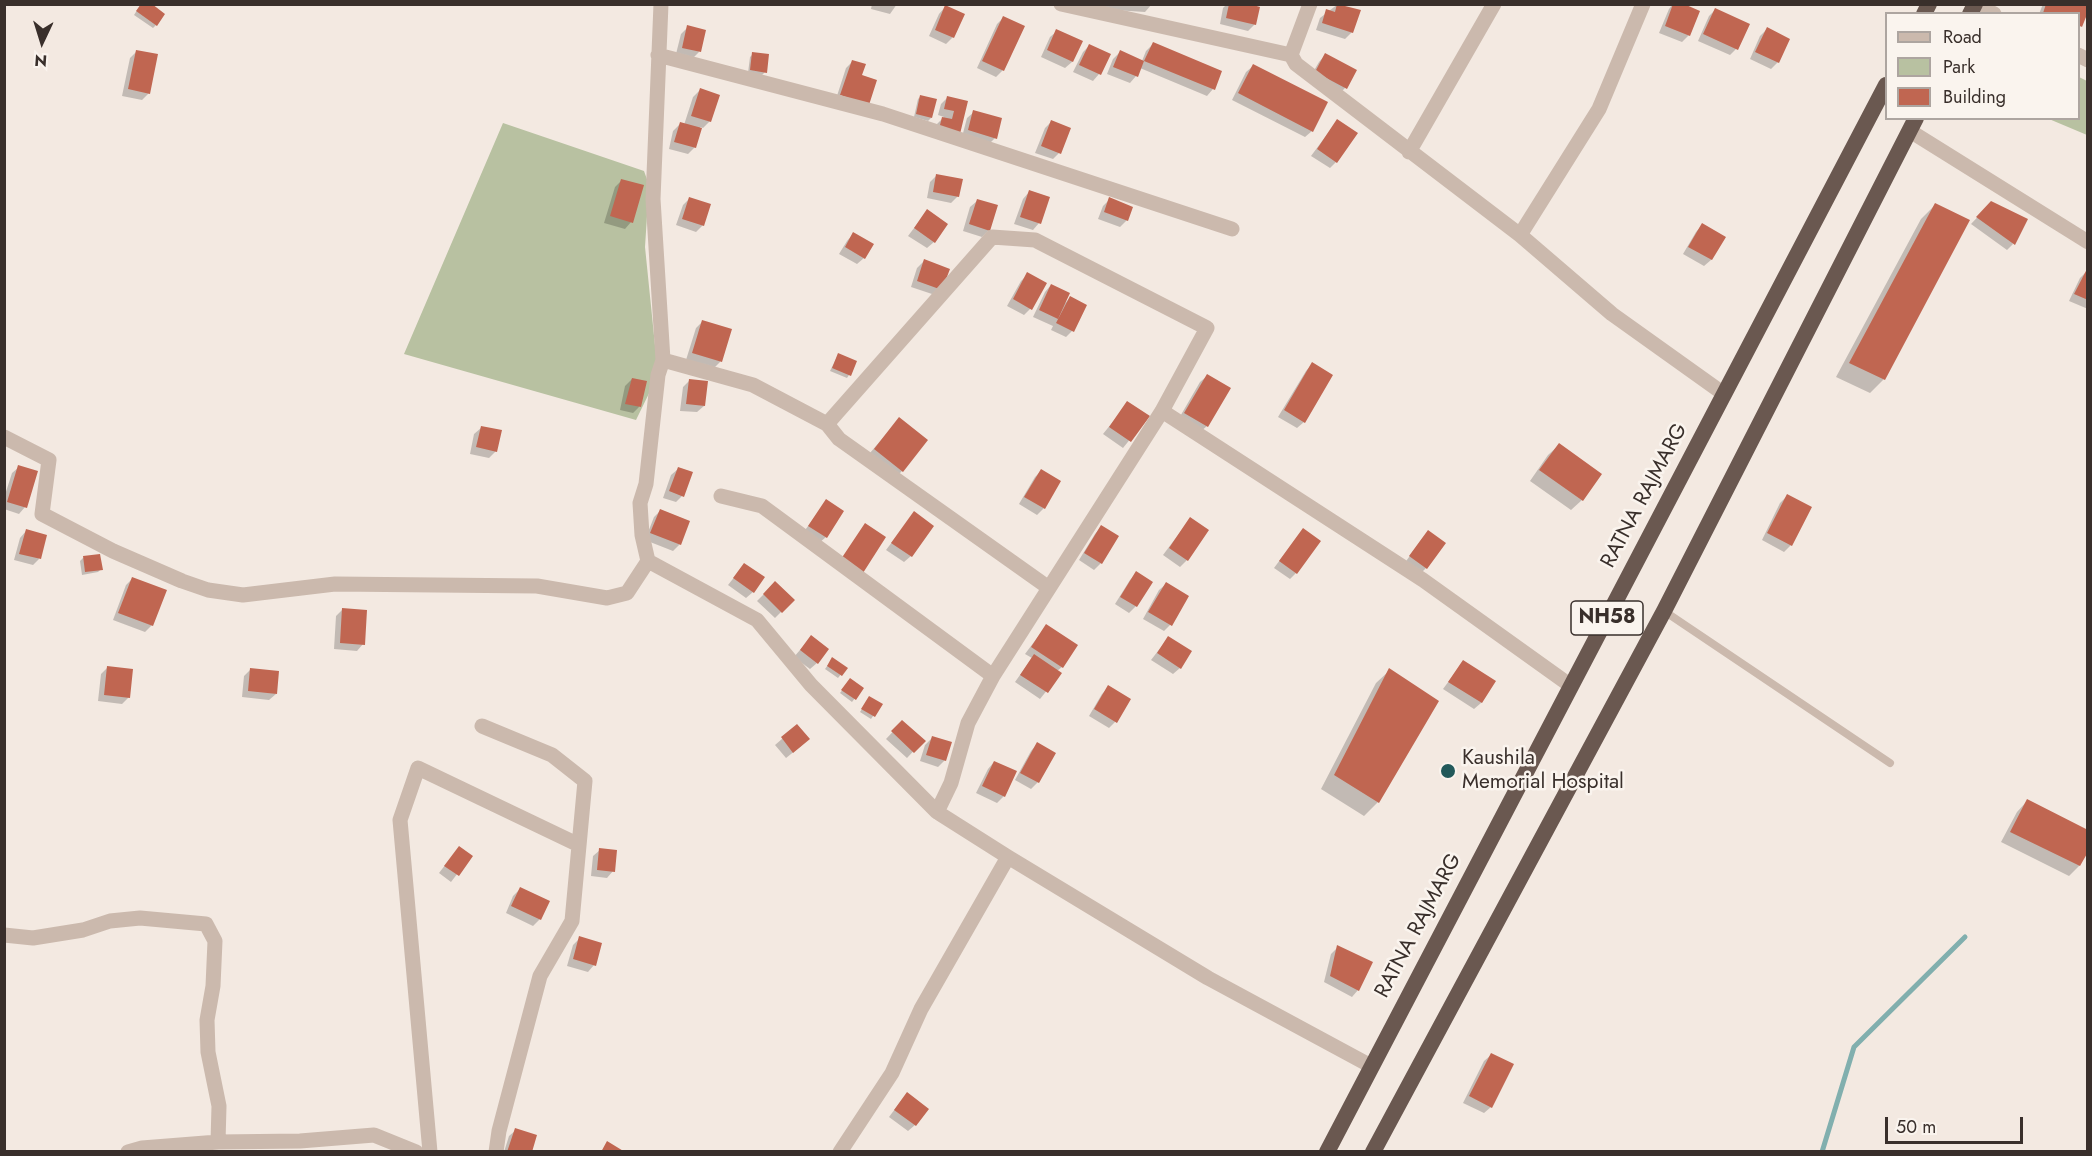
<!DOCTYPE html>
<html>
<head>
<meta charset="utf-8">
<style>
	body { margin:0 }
	#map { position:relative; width:2092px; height:1156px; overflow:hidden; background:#f3e9e1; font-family:Jost,sans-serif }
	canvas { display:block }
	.frame { position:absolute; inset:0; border:6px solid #392f2b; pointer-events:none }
	.legend { position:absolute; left:1885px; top:12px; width:195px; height:108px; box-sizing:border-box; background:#faf4ee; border:2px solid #ada5a0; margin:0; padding:8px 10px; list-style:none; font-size:18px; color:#392f2b }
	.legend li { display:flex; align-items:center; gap:12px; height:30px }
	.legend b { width:30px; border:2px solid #ada5a0 }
	.north { position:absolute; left:12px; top:12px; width:60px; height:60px; -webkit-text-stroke:4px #faf4ee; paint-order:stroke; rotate:184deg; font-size:16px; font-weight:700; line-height:24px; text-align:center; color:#392f2b }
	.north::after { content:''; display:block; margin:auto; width:21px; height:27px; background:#392f2b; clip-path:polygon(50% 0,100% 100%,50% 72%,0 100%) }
	.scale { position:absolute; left:1885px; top:1117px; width:138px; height:27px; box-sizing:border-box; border:3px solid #392f2b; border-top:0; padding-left:8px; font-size:18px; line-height:21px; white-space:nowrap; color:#392f2b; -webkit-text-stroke:4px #faf4ee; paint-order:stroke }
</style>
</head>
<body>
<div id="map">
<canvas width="2092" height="1156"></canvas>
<div class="frame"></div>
<ul class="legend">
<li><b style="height:8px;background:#cbb9ad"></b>Road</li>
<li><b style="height:16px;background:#b8c1a1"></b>Park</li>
<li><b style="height:16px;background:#c06651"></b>Building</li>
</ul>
<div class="north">N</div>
<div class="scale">50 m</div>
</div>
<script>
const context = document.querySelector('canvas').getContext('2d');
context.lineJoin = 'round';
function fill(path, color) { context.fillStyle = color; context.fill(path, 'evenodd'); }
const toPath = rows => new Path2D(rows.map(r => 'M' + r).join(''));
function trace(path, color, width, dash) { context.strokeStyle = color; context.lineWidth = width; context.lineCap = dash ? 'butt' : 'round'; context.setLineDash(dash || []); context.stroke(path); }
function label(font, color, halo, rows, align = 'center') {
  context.font = font + ' Jost,sans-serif'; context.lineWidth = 5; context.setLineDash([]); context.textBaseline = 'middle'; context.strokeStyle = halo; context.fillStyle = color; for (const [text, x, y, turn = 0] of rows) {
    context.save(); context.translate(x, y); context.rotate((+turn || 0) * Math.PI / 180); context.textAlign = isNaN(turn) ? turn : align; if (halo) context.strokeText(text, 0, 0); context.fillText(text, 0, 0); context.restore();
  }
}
const green = toPath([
	[2079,77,2087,81,2087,135,2049,119,2078,118],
	[503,123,644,171,649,185,645,247,658,375,636,420,404,354]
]);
const shadow = toPath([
	[141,4,156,25,153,28,134,15],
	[872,4,897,4,890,14,871,9],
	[1100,4,1152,4,1145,12,1099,9],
	[1227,4,1243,4,1255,24,1248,31,1220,24,1223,8],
	[1338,4,1352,32,1345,39,1316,30,1320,18],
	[1673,4,1689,35,1682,42,1659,33,1669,9],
	[2043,4,2088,4,2081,26,2078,28,2078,14,2039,14],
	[945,7,953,37,946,44,929,36,939,14],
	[1716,9,1736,49,1730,55,1698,41,1709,16],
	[1003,18,1003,70,996,77,977,68,997,24],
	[688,27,699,52,693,58,676,54,681,34],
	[1767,29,1778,62,1771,69,1750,59,1760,36],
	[1057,31,1081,42,1072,62,1065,68,1041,57,1050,37],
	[1153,44,1213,89,1207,96,1140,68,1136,76,1130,83,1107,74,1113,59,1120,52,1142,61,1146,51],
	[1089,46,1099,74,1093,81,1073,72,1083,52],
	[137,51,149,93,142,100,122,96,130,58],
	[753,54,765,72,762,75,748,73,750,57],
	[1325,55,1345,88,1339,94,1309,79,1319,62],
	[852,62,864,65,835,102,846,68],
	[1253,66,1312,131,1305,137,1232,100,1246,72],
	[700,90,710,121,703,128,700,127,695,147,688,154,669,149,673,131,680,124,684,125,693,97],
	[921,96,931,118,928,121,914,117,918,99],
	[948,97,967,102,959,133,936,125,944,117,938,115,941,104],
	[974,112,995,138,989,144,962,137,967,118],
	[1337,121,1336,162,1330,168,1311,156],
	[1051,122,1059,153,1053,159,1035,153,1045,128],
	[937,175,958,196,951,203,927,198,930,182],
	[622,180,631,222,625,229,604,223,615,187],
	[1029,192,1039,223,1033,230,1014,224,1023,199],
	[689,199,703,225,696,232,676,225,683,205],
	[1110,199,1127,220,1120,227,1098,219,1103,206],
	[977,201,989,230,982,237,963,231,970,207],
	[1991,203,2013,244,2007,250,1971,224],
	[1935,205,1884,379,1870,393,1836,377,1921,219],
	[927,211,934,242,927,248,908,236],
	[1702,225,1724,238,1711,260,1704,266,1683,254,1696,232],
	[853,234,864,258,857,264,839,254,847,241],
	[924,261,948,270,935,295,911,287,917,268],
	[2087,271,2088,271,2088,309,2069,301,2080,278],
	[1028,274,1030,309,1024,315,1007,306,1021,281],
	[1051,285,1063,305,1070,298,1072,331,1066,337,1051,330,1053,326,1033,317,1045,292],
	[702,322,730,330,720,362,714,368,686,360,696,328],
	[838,355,849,375,847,378,830,371],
	[1312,364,1304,422,1297,428,1278,417,1306,371],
	[1207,376,1207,426,1200,432,1178,420,1200,382],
	[632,379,639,407,633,413,620,410,625,386],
	[689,381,704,406,697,412,680,411,683,387],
	[1128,403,1148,417,1123,448,1103,434],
	[899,419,902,471,892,481,864,460],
	[481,428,496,451,489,458,470,454,474,434],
	[1559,445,1600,474,1582,500,1571,510,1530,481,1548,455],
	[19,467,25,507,19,514,4,509,4,498,12,473],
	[678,469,682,496,676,502,663,498,671,475],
	[1041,471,1044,508,1037,515,1019,504,1035,477],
	[1787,496,1791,545,1784,552,1762,540,1780,503],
	[826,501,826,537,819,543,803,533],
	[660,511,680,544,673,551,645,540,654,517],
	[914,513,911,556,904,562,886,550],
	[1190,519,1187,560,1180,567,1163,555],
	[1101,527,1101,563,1094,570,1079,560,1095,534],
	[26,531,39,559,33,565,14,560,20,538],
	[1297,537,1296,573,1290,579,1274,568],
	[1422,539,1426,568,1419,575,1404,564],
	[99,555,101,569,98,572,82,575,80,561,83,558],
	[744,565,753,592,746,598,728,585],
	[1137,573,1136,606,1129,613,1115,604,1130,580],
	[132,579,152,625,145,632,113,620,126,585],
	[775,583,793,600,775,618,757,601],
	[1166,584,1170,625,1164,631,1143,619,1159,590],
	[343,609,363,644,357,651,334,649,336,616],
	[1046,626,1062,667,1057,671,1060,674,1040,699,1015,682,1032,658,1025,654],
	[811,637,817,663,810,669,794,657],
	[1168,638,1180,668,1173,674,1151,660],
	[830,662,846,668,838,678,825,669],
	[1463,662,1494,681,1481,703,1474,709,1443,689],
	[107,668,129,697,122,704,98,701,101,674],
	[250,670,276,694,269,700,242,697,244,676],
	[1390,670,1437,702,1378,802,1364,816,1321,789,1376,683],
	[848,683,862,689,852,702,840,693],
	[1109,687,1115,722,1109,728,1089,716,1102,694],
	[867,701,881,705,871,719,860,712],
	[902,722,923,741,907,758,886,739],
	[797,726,801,746,786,758,775,745],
	[932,738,945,760,938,767,920,761,925,745],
	[1037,744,1038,782,1031,789,1015,780,1031,751],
	[994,762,1004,796,997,803,976,793,988,769],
	[2027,801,2088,848,2079,866,2069,876,2001,842,2017,812],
	[459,847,471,856,451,882,439,873],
	[600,850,613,871,607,878,591,876,593,856],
	[520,889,540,919,533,926,506,913,513,896],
	[580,938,594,965,588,972,567,966,573,945],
	[1338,947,1358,990,1352,997,1324,982,1331,954],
	[1491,1055,1491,1107,1484,1113,1463,1103,1484,1061],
	[901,1101,915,1125,908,1131,889,1117],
	[516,1130,530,1152,504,1152,509,1136]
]);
const stream = toPath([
	[1822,1152,1854,1047,1965,937]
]);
const building = toPath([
	[141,4,152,4,165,14,157,26,136,11],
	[1229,4,1250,4,1260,7,1256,25,1226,18],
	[1337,4,1361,10,1353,33,1322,23,1326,9,1335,12],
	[1673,4,1684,4,1700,11,1690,36,1665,26],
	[2046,4,2088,4,2088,12,2082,27,2078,25,2078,14,2046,14,2043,13],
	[945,5,965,14,954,38,935,30],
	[1715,8,1750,24,1738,50,1703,34],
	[1003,16,1025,26,1004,71,982,61],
	[687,25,706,30,701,52,682,48],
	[1767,27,1790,39,1779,63,1755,52],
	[1056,29,1083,41,1073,62,1047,50],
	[1153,42,1222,71,1215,90,1144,61],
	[1089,44,1111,54,1101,75,1079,65],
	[136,50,158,54,150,94,128,89],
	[1120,50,1144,61,1138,77,1113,67],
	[752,52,769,54,767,73,750,70],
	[1325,53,1357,70,1347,89,1315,72],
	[852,60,866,64,862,75,877,80,869,105,840,95],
	[1253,64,1328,102,1313,132,1238,93],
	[700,88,720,95,711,122,691,116],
	[920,95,937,99,932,118,916,114],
	[947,96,968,101,960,134,939,129,942,117,952,119,954,111,944,109],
	[973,110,1002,118,997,139,968,130],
	[1337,119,1358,133,1337,163,1317,149],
	[1051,120,1071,128,1061,154,1041,146],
	[680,122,702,128,696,148,674,142],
	[936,174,963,179,959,197,933,192],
	[621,179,644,185,633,223,610,216],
	[1029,190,1050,197,1041,224,1020,217],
	[689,197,711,204,704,226,682,219],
	[1109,197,1133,207,1128,221,1104,212],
	[977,199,998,205,990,231,969,224],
	[1991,201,2028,219,2015,245,1976,217],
	[1935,203,1970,220,1885,380,1849,363],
	[927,209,948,224,935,243,914,228],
	[1702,223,1726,237,1712,260,1688,247],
	[853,232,874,244,865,259,845,247],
	[924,259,950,269,942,290,917,281],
	[2088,267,2088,300,2074,294],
	[1027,272,1047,283,1032,310,1013,299],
	[1051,284,1070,293,1058,319,1039,310],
	[1070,296,1087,305,1074,332,1056,323],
	[702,320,732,329,722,362,692,353],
	[838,353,857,361,851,376,832,368],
	[1312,362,1333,375,1305,423,1284,410],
	[1207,374,1231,388,1208,427,1184,413],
	[632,378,647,381,641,407,625,404],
	[689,379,708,381,705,406,686,404],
	[1127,401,1150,416,1131,442,1109,427],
	[899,417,928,440,903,472,874,449],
	[481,426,502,430,497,452,476,447],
	[1559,443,1602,474,1583,501,1539,470],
	[18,465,38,471,27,508,7,502],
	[678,467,693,472,684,497,669,491],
	[1041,469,1061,481,1045,509,1024,497],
	[1787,494,1812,507,1792,546,1767,533],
	[826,499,844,511,827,538,808,526],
	[660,509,690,521,681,545,650,533],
	[914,511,934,526,912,557,891,543],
	[1190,517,1209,530,1188,561,1169,548],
	[865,523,886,537,863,573,841,559],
	[1101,525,1119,536,1102,564,1084,553],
	[1303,528,1321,541,1297,574,1279,561],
	[26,529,47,535,41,559,19,554],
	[1428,530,1446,543,1427,569,1409,556],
	[100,554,103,570,85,572,83,556],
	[744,563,765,577,754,593,733,578],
	[1136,571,1153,582,1137,607,1120,597],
	[132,577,167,590,153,626,118,613],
	[775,581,795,600,782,613,763,594],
	[1166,582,1189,596,1172,626,1148,612],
	[342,608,367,610,365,645,340,643],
	[1046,624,1078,645,1063,668,1031,647],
	[811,635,829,649,818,664,800,650],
	[1168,636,1192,651,1181,669,1157,653],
	[1034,654,1062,673,1048,693,1020,675],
	[832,657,848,668,842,676,827,666],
	[1463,660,1496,681,1482,703,1448,682],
	[107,666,133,669,130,698,104,695],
	[250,668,279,671,277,694,248,691],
	[1389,668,1439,701,1379,803,1334,775],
	[850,678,864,688,856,700,841,690],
	[1108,685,1131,699,1117,723,1094,709],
	[869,696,883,704,875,717,861,709],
	[902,720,926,741,914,753,891,731],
	[797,724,810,739,793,753,781,737],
	[932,736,952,742,946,761,926,755],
	[1037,742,1056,753,1039,783,1020,773],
	[994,761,1017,771,1005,797,982,786],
	[2027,799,2088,830,2088,852,2080,866,2010,832],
	[459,846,473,856,459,876,444,866],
	[599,848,617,850,615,872,597,870],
	[520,887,550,901,541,920,511,906],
	[579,936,602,943,596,966,573,959],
	[1337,945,1373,962,1359,991,1330,976],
	[1491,1053,1514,1064,1492,1108,1469,1096],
	[907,1092,929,1109,916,1126,894,1110],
	[515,1128,537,1135,532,1152,507,1152],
	[607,1141,625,1152,601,1152]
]);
const service = toPath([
	[1664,611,1890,763]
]);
const minor = toPath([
	[661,4,653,199,663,360,658,375,646,484,640,503,642,535,648,561,757,620,811,685,937,812,951,783,968,723,993,676,1162,411,1207,328,1035,240,992,237,827,424],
	[1061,4,1291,55,1296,64,1520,235,1612,314,1724,394],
	[1975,4,1994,14],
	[658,55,883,114,1232,229],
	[1291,55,1310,4],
	[2078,55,2088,60],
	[1910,131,2088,242],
	[1409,152,1494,4],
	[1520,235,1599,109,1643,4],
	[663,360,753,385,827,424,839,439,1049,588],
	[1162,411,1423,580,1571,686],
	[4,437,49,460,42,514,113,551,182,581,208,590,243,595,335,584,537,586,607,598,627,593,648,561],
	[721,496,762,506,993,676],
	[482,726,552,755,585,781,572,921,540,976,499,1131,496,1152],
	[937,812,1008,857,1208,978,1371,1066],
	[4,935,33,938,83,930,110,921,140,918,206,924,215,941,213,986,207,1020,208,1052,219,1106,218,1142],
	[128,1152,142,1148,218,1142,300,1141,374,1135,416,1152],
	[430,1152,400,820,418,768,579,845],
	[840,1152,892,1073,921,1009,1008,857]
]);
const trunk = toPath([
	[1924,14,1929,4],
	[1970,14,1975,4],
	[1327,1152,1886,85],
	[1373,1152,1664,611,1916,118]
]);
const markers = [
	[1448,771,8,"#22595a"]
];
const shields = [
	[1607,618,72]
];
const shieldNames = [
	["NH58",1607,618]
];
const streetNames = [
	["RATNA RAJMARG",1645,496,-62],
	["RATNA RAJMARG",1419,926,-62]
];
const poiNames = [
	["Kaushila",1462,759],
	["Memorial Hospital",1462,783]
];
fill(green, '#b8c1a1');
fill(shadow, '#0003');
trace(stream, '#81afae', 5);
fill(building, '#c06651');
trace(service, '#cbb9ad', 8);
trace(minor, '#cbb9ad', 15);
trace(trunk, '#6a5850', 16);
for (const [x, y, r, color] of markers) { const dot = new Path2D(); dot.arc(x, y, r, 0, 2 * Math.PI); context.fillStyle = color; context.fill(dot); trace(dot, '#faf4ee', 2); }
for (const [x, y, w] of shields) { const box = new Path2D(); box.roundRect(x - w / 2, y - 17, w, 34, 4.5); context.fillStyle = '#faf4ee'; context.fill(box); trace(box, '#392f2b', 1.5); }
label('bold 20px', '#392f2b', null, shieldNames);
label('21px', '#392f2b', '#faf4ee', streetNames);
label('21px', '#392f2b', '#faf4ee', poiNames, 'left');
</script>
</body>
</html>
